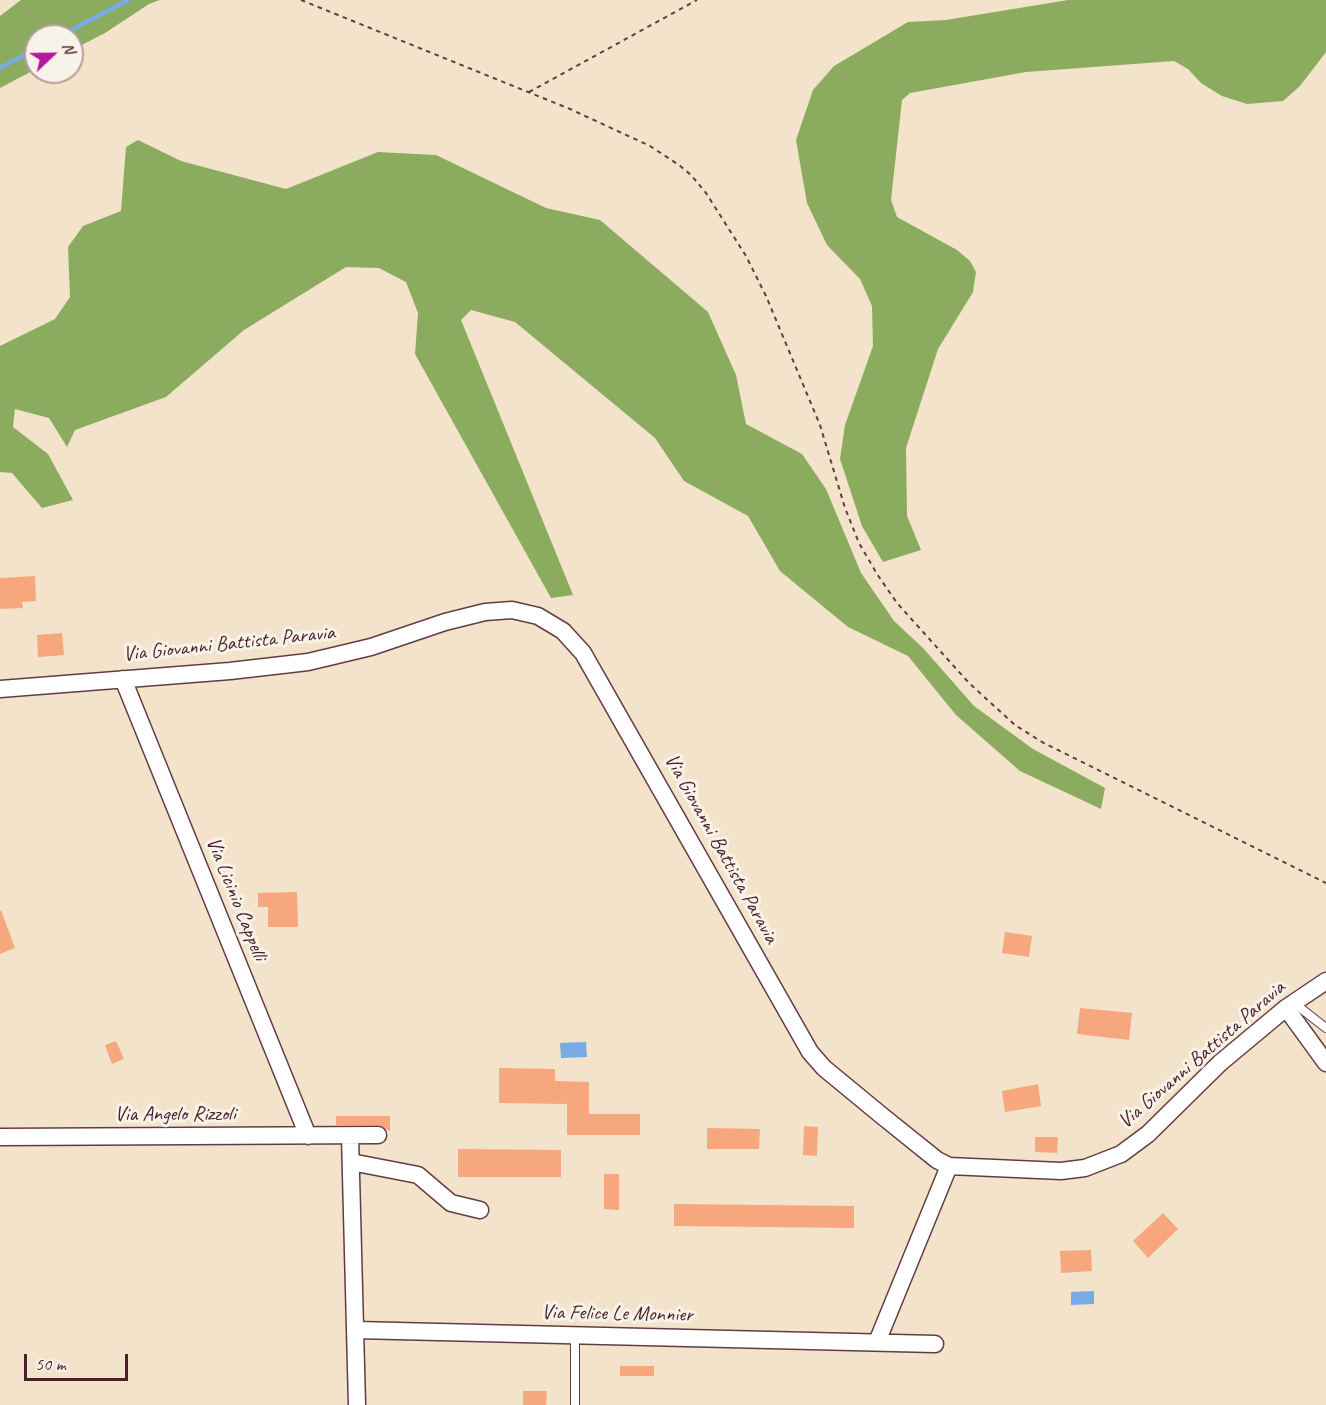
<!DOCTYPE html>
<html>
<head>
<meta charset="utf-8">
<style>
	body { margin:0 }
	#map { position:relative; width:1326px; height:1405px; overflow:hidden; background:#f3e3cb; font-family:Caveat,sans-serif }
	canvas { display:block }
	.north { position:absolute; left:24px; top:24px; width:60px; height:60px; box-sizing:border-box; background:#f7f3e8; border:2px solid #b29e9c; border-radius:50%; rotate:68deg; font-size:16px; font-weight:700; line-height:24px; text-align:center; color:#4a1f2b }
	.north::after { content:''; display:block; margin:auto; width:21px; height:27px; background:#b5179e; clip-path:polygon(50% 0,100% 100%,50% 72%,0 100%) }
	.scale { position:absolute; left:24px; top:1354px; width:104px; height:27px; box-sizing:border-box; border:3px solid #4a1f2b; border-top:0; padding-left:8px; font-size:18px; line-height:21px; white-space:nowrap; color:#4a1f2b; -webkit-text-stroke:4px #f7f3e8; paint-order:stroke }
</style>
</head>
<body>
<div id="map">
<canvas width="1326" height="1405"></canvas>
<div class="north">N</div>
<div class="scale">50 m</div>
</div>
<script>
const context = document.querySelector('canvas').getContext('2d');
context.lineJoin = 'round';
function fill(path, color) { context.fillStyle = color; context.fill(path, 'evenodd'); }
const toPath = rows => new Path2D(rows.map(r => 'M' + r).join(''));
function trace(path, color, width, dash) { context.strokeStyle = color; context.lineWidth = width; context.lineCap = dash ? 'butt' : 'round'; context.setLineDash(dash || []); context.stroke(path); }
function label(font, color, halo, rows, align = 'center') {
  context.font = font + ' Caveat,sans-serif'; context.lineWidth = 6; context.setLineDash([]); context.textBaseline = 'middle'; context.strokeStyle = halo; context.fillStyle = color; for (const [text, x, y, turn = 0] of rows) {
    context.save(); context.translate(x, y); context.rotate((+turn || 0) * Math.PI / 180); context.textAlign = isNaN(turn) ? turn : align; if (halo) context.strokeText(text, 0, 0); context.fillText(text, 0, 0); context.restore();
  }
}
const forest = toPath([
	[21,0,160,0,149,4,105,33,72,50,72,36,36,36,36,69,0,88,0,16],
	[1068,0,1326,0,1326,52,1300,86,1283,101,1247,104,1222,96,1201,83,1188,69,1174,61,1026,72,910,93,902,100,891,200,897,217,957,250,970,261,976,272,973,292,938,349,906,448,907,516,921,550,883,562,862,526,840,459,845,425,873,346,872,306,860,279,827,245,807,203,796,140,813,90,834,66,908,22,946,20],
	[138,140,181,161,286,189,378,152,436,155,546,208,600,220,708,312,736,375,746,424,802,454,826,489,861,573,894,621,923,648,974,706,1033,749,1105,788,1101,809,1020,771,956,715,908,656,848,627,780,571,748,516,684,481,655,438,515,322,471,310,461,320,573,595,551,598,415,354,418,313,406,282,379,268,346,267,244,330,166,397,75,430,67,447,49,418,15,409,13,427,48,454,73,500,42,508,12,473,0,472,0,346,55,319,70,297,68,247,83,226,121,211,126,147]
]);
const water = toPath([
	[586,1042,587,1057,561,1058,560,1043],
	[1094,1291,1094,1304,1071,1305,1071,1292]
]);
const stream = toPath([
	[60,36,128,0],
	[0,68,36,49]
]);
const building = toPath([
	[35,576,36,601,22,602,23,608,0,609,0,578],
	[62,633,64,655,38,657,37,635],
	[297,892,298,927,268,927,268,907,258,907,258,893],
	[1,910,15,948,0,954,0,911],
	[1005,932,1032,936,1029,957,1002,953],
	[1080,1008,1132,1013,1129,1040,1077,1034],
	[116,1041,124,1059,112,1064,105,1045],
	[499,1068,555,1069,555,1081,589,1082,589,1114,640,1114,640,1135,567,1135,567,1104,499,1103],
	[1038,1084,1041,1106,1005,1112,1002,1091],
	[336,1116,390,1116,390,1131,378,1125,336,1125],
	[804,1126,818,1127,817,1156,803,1155],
	[707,1128,760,1129,759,1149,707,1149],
	[1035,1137,1058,1137,1057,1153,1035,1152],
	[458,1149,561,1150,561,1177,458,1177],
	[604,1174,619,1174,619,1210,604,1209],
	[674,1204,854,1206,854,1228,674,1226],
	[1163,1213,1178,1229,1148,1258,1133,1241],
	[1091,1250,1092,1271,1061,1273,1060,1251],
	[620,1366,654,1366,654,1376,620,1376],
	[523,1391,547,1391,546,1405,523,1405]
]);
const path = toPath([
	[301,0,570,109,650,146,679,165,691,175,706,193,746,256,766,296,820,425,845,508,859,543,877,574,897,603,969,683,1015,725,1042,742,1326,883],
	[529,92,697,0]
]);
const lane = toPath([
	[1294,1003,1326,1028],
	[575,1335,575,1405]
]);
const street = toPath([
	[123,679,308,1136],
	[0,689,230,671,308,662,371,647,445,622,485,612,512,610,538,616,563,631,583,653,810,1052,824,1068,881,1115,937,1160,949,1166,1061,1171,1085,1168,1121,1154,1148,1134,1220,1063,1286,1008,1326,981],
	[1286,1008,1326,1063],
	[350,1136,357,1405],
	[0,1137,378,1135],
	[351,1162,418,1175,451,1203,480,1210],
	[356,1330,935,1344],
	[877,1342,949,1166]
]);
const streetNames = [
	["Via Giovanni Battista Paravia",229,644,-6],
	["Via Giovanni Battista Paravia",721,849,61],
	["Via Licinio Cappelli",236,899,68],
	["Via Giovanni Battista Paravia",1202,1055,-41],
	["Via Angelo Rizzoli",175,1114],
	["Via Felice Le Monnier",617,1314,1]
];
fill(forest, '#8bab5f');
fill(water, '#77abe4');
trace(stream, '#77abe4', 4.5);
fill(building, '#f6a77e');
trace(lane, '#633c43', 10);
trace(street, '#633c43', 19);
trace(path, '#633c43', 2, [4.5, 4.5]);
trace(lane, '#fff', 8);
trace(street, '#fff', 16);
label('21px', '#4a1f2b', '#f7f3e8', streetNames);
</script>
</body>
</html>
